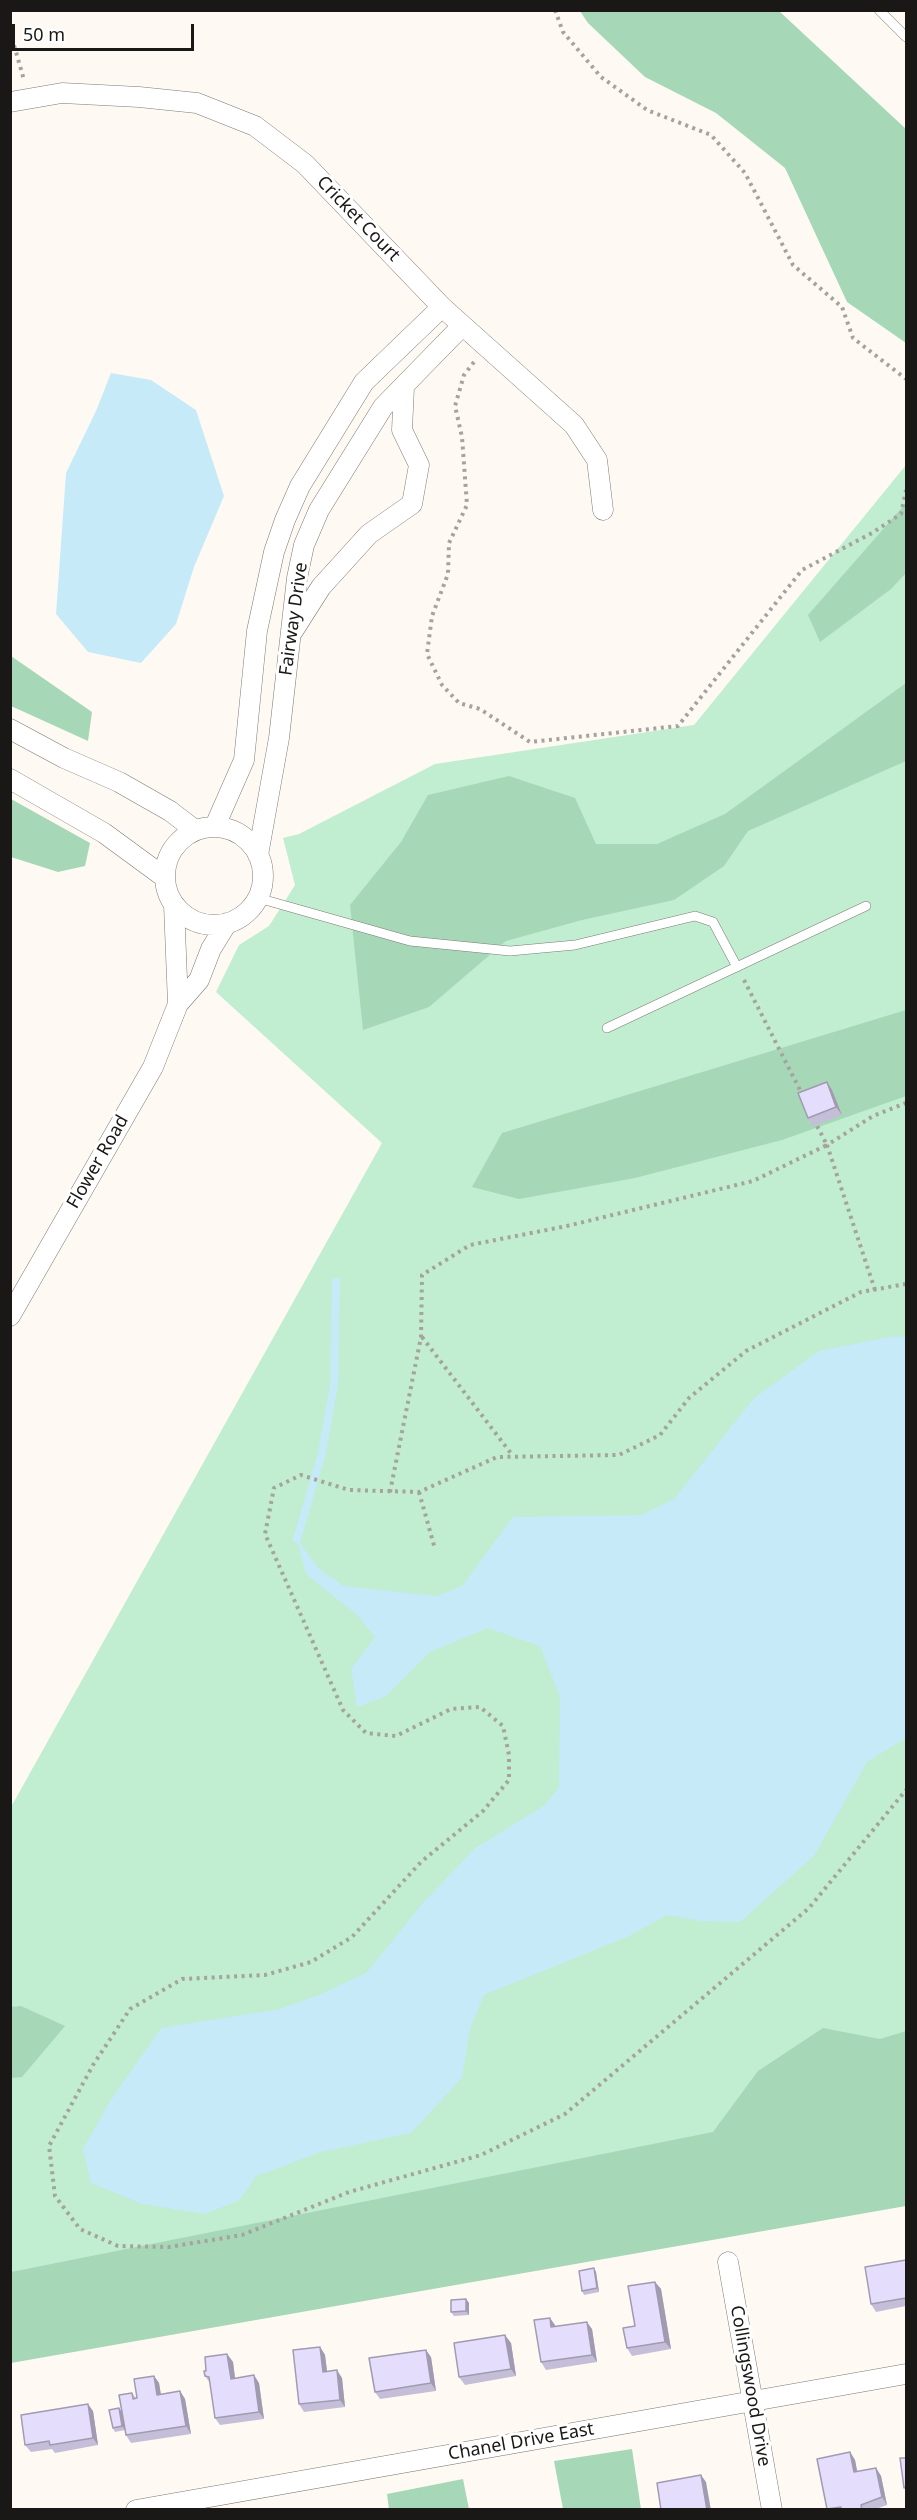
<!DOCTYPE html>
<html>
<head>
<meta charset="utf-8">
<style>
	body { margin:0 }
	#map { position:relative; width:917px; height:2520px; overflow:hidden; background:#fefaf3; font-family:"Noto Sans",sans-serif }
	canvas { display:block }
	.frame { position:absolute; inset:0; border:12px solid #1a1816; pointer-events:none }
	.scale { position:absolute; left:12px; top:24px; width:182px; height:27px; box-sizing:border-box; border:3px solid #1a1816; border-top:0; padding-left:8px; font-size:18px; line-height:21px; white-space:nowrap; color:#1a1816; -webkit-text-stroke:4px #fff; paint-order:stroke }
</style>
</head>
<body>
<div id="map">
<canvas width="917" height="2520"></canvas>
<div class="frame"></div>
<div class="scale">50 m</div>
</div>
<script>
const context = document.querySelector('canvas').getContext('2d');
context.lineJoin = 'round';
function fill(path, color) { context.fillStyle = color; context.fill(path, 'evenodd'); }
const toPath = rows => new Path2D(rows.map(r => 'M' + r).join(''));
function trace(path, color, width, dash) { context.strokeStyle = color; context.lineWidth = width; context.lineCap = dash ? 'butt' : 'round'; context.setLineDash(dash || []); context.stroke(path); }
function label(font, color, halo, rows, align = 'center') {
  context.font = font + ' "Noto Sans",sans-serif'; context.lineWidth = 6; context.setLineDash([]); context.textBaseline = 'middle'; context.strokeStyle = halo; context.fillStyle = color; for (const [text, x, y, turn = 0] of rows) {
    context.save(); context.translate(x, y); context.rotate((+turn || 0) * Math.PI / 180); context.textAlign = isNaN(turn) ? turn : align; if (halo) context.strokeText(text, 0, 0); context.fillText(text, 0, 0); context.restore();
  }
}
const green = toPath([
	[906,465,906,2166,11,2325,11,1807,382,1143,216,992,239,945,269,926,295,885,283,838,299,834,435,764,694,725]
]);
const forest = toPath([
	[580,11,779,11,906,129,906,343,847,302,785,168,716,113,645,77,588,23],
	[906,503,906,573,891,589,820,642,808,615],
	[11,656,92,712,88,741,11,706],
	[906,683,906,761,748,831,724,866,674,900,582,920,506,941,429,1007,363,1030,350,905,401,842,428,795,509,776,575,798,596,844,657,844,725,814],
	[11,799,90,843,85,866,58,872,11,857],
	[906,1010,906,1096,782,1140,635,1178,519,1199,472,1187,502,1133],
	[21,2006,65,2026,22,2077,11,2078,11,2007],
	[823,2028,880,2039,906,2031,906,2206,11,2363,11,2272,713,2132,758,2071],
	[632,2449,641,2509,563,2509,554,2461],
	[463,2479,469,2509,389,2509,387,2494]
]);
const water = toPath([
	[111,373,151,380,196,410,224,496,194,567,176,624,141,663,88,652,56,614,66,473,96,411],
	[894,1336,906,1337,906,1738,867,1762,814,1856,740,1922,701,1921,667,1915,629,1936,484,1995,470,2029,462,2078,411,2133,321,2152,256,2176,240,2200,205,2214,142,2204,91,2183,83,2149,110,2101,161,2028,280,2009,319,1995,366,1973,422,1904,474,1849,545,1805,559,1787,560,1697,540,1646,488,1628,430,1652,386,1696,357,1707,351,1669,375,1637,357,1615,306,1574,297,1539,319,1569,344,1586,437,1596,462,1586,513,1517,641,1515,674,1499,754,1398,819,1351]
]);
const stream = toPath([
	[297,1539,322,1453,334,1385,336,1282]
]);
const path = toPath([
	[555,10,563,32,601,77,647,110,711,135,745,173,793,265,842,307,853,338,906,379],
	[10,31,24,80],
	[474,362,464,375,455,406,462,437,467,505,449,543,448,574,432,616,427,654,442,685,459,703,480,709,530,742,678,726,802,570,872,533,901,514,906,490],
	[744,980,803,1096],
	[906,1284,861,1292,746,1351,689,1398,660,1435,619,1455,497,1457,419,1492,349,1490,301,1475,274,1488,265,1534,343,1710,366,1733,396,1736,451,1709,480,1707,503,1726,509,1755,509,1780,483,1811,421,1862,352,1937,311,1962,265,1975,182,1979,130,2009,93,2065,49,2146,55,2196,80,2229,118,2246,169,2247,242,2235,349,2192,481,2155,565,2114,809,1908,906,1790],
	[875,1290,827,1145,873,1116,906,1103],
	[422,1337,513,1456],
	[390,1492,421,1337,422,1275,470,1245,567,1226,753,1181,827,1145,815,1122],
	[419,1492,435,1549]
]);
const lane = toPath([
	[879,10,906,37],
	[258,898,410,941,510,951,575,945,695,916,713,922,737,967],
	[607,1028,866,906]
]);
const street = toPath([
	[10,102,62,93,139,97,197,103,255,126,305,164,442,307,574,425,597,460,603,510],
	[293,631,321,587,369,534,412,504,419,465,402,430,404,387],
	[10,729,64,758,119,782,170,811,195,830],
	[10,779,104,833,164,877],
	[215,826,244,760,257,631,274,552,285,520,300,486,364,382,442,307],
	'165 876a49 49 0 1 1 98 0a49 49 0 1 1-98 0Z',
	[258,855,279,738,297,578,304,545,319,510,383,407,462,326],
	[174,905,178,1004],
	[10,1316,153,1067,178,1004,199,980,211,949,227,923],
	[728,2262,772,2510],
	[136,2510,906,2374]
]);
const wall = toPath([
	[832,1090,842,1115,813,1126,808,1118],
	[906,2260,906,2306,876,2312,871,2304],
	[596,2272,599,2292,584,2295,582,2291],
	[655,2282,661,2289,671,2349,632,2356,627,2348],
	[466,2299,469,2303,469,2315,454,2316,451,2312],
	[555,2325,555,2327,592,2329,597,2362,546,2370,541,2362],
	[511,2343,516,2376,465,2385,459,2377],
	[320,2347,325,2355,327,2371,342,2378,345,2407,304,2412,299,2404],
	[227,2354,233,2362,235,2378,259,2383,264,2419,220,2425,215,2418,210,2383,205,2376,206,2371],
	[431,2357,436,2391,380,2399,375,2392],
	[154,2376,159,2383,161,2394,180,2391,185,2399,191,2434,131,2443,126,2435,125,2430,115,2432,113,2428,119,2408,122,2412,132,2393,136,2398],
	[93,2411,98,2445,55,2453,52,2449,31,2452,25,2445],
	[850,2452,855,2460,857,2472,876,2468,881,2476,887,2505,873,2510,827,2510]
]);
const shadedWall = toPath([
	[827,1082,832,1090,842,1115,836,1107],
	[594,2268,596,2272,599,2292,597,2288],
	[655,2282,661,2289,671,2349,665,2342],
	[466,2299,469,2303,469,2315,466,2311],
	[550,2318,555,2325,556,2335,551,2327],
	[587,2322,592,2329,597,2362,592,2355],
	[505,2335,511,2343,516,2376,511,2369],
	[320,2347,325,2355,328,2379,323,2372],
	[426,2350,431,2357,436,2391,431,2383],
	[227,2354,233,2362,236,2386,231,2379],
	[337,2370,342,2378,345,2407,340,2400],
	[254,2375,259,2383,264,2419,259,2412],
	[154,2376,159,2383,162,2403,157,2395],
	[180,2391,185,2399,191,2434,186,2426],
	[88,2404,93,2411,98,2445,93,2438],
	[119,2408,122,2412,125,2430,122,2426],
	[850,2452,855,2460,859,2480,854,2472],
	[876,2468,881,2476,887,2505,882,2497],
	[701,2475,706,2482,711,2510,707,2510]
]);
const building = toPath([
	[827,1082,836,1107,808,1118,798,1093,827,1082],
	[906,2260,906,2298,871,2304,865,2267,906,2260],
	[594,2268,597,2288,582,2291,579,2271,594,2268],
	[655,2282,665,2342,627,2348,623,2328,635,2326,628,2286,655,2282],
	[466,2299,466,2311,451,2312,451,2300,466,2299],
	[550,2318,551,2327,587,2322,592,2355,541,2362,534,2320,550,2318],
	[505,2335,511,2369,459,2377,454,2343,505,2335],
	[320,2347,323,2372,337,2370,340,2400,299,2404,293,2350,320,2347],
	[426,2350,431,2383,375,2392,369,2358,426,2350],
	[227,2354,231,2379,254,2375,259,2412,215,2418,209,2377,205,2376,204,2371,206,2371,205,2357,227,2354],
	[154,2376,157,2395,180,2391,186,2426,126,2435,119,2395,132,2393,133,2399,137,2398,134,2379,154,2376],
	[88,2404,93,2438,50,2445,49,2441,25,2445,21,2415,88,2404],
	[119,2408,122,2426,113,2428,109,2410,119,2408],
	[850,2452,854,2472,876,2468,882,2497,861,2505,862,2510,841,2510,841,2507,827,2509,817,2459,850,2452],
	[900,2458,906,2458,906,2487,904,2488,900,2458],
	[701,2475,707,2510,661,2510,657,2483,701,2475]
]);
const streetNames = [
	["Cricket Court",358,219,46],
	["Fairway Drive",294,619,-82],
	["Flower Road",98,1162,-60],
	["Collingswood Drive",750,2386,80],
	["Chanel Drive East",521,2442,-10]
];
fill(green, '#c1edd0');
fill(forest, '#a6d8b7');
fill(water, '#c6eaf8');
trace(stream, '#c6eaf8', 8);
trace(lane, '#7d7a74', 10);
trace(street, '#7d7a74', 21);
trace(path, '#a6a39e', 4, [3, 4.5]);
trace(lane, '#fff', 9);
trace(street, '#fff', 20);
fill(wall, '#c5bed9');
fill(shadedWall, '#a09bb0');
fill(building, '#e5ddfc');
trace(building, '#a09bb0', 1.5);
label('18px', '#1a1816', '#fff', streetNames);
</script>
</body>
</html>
